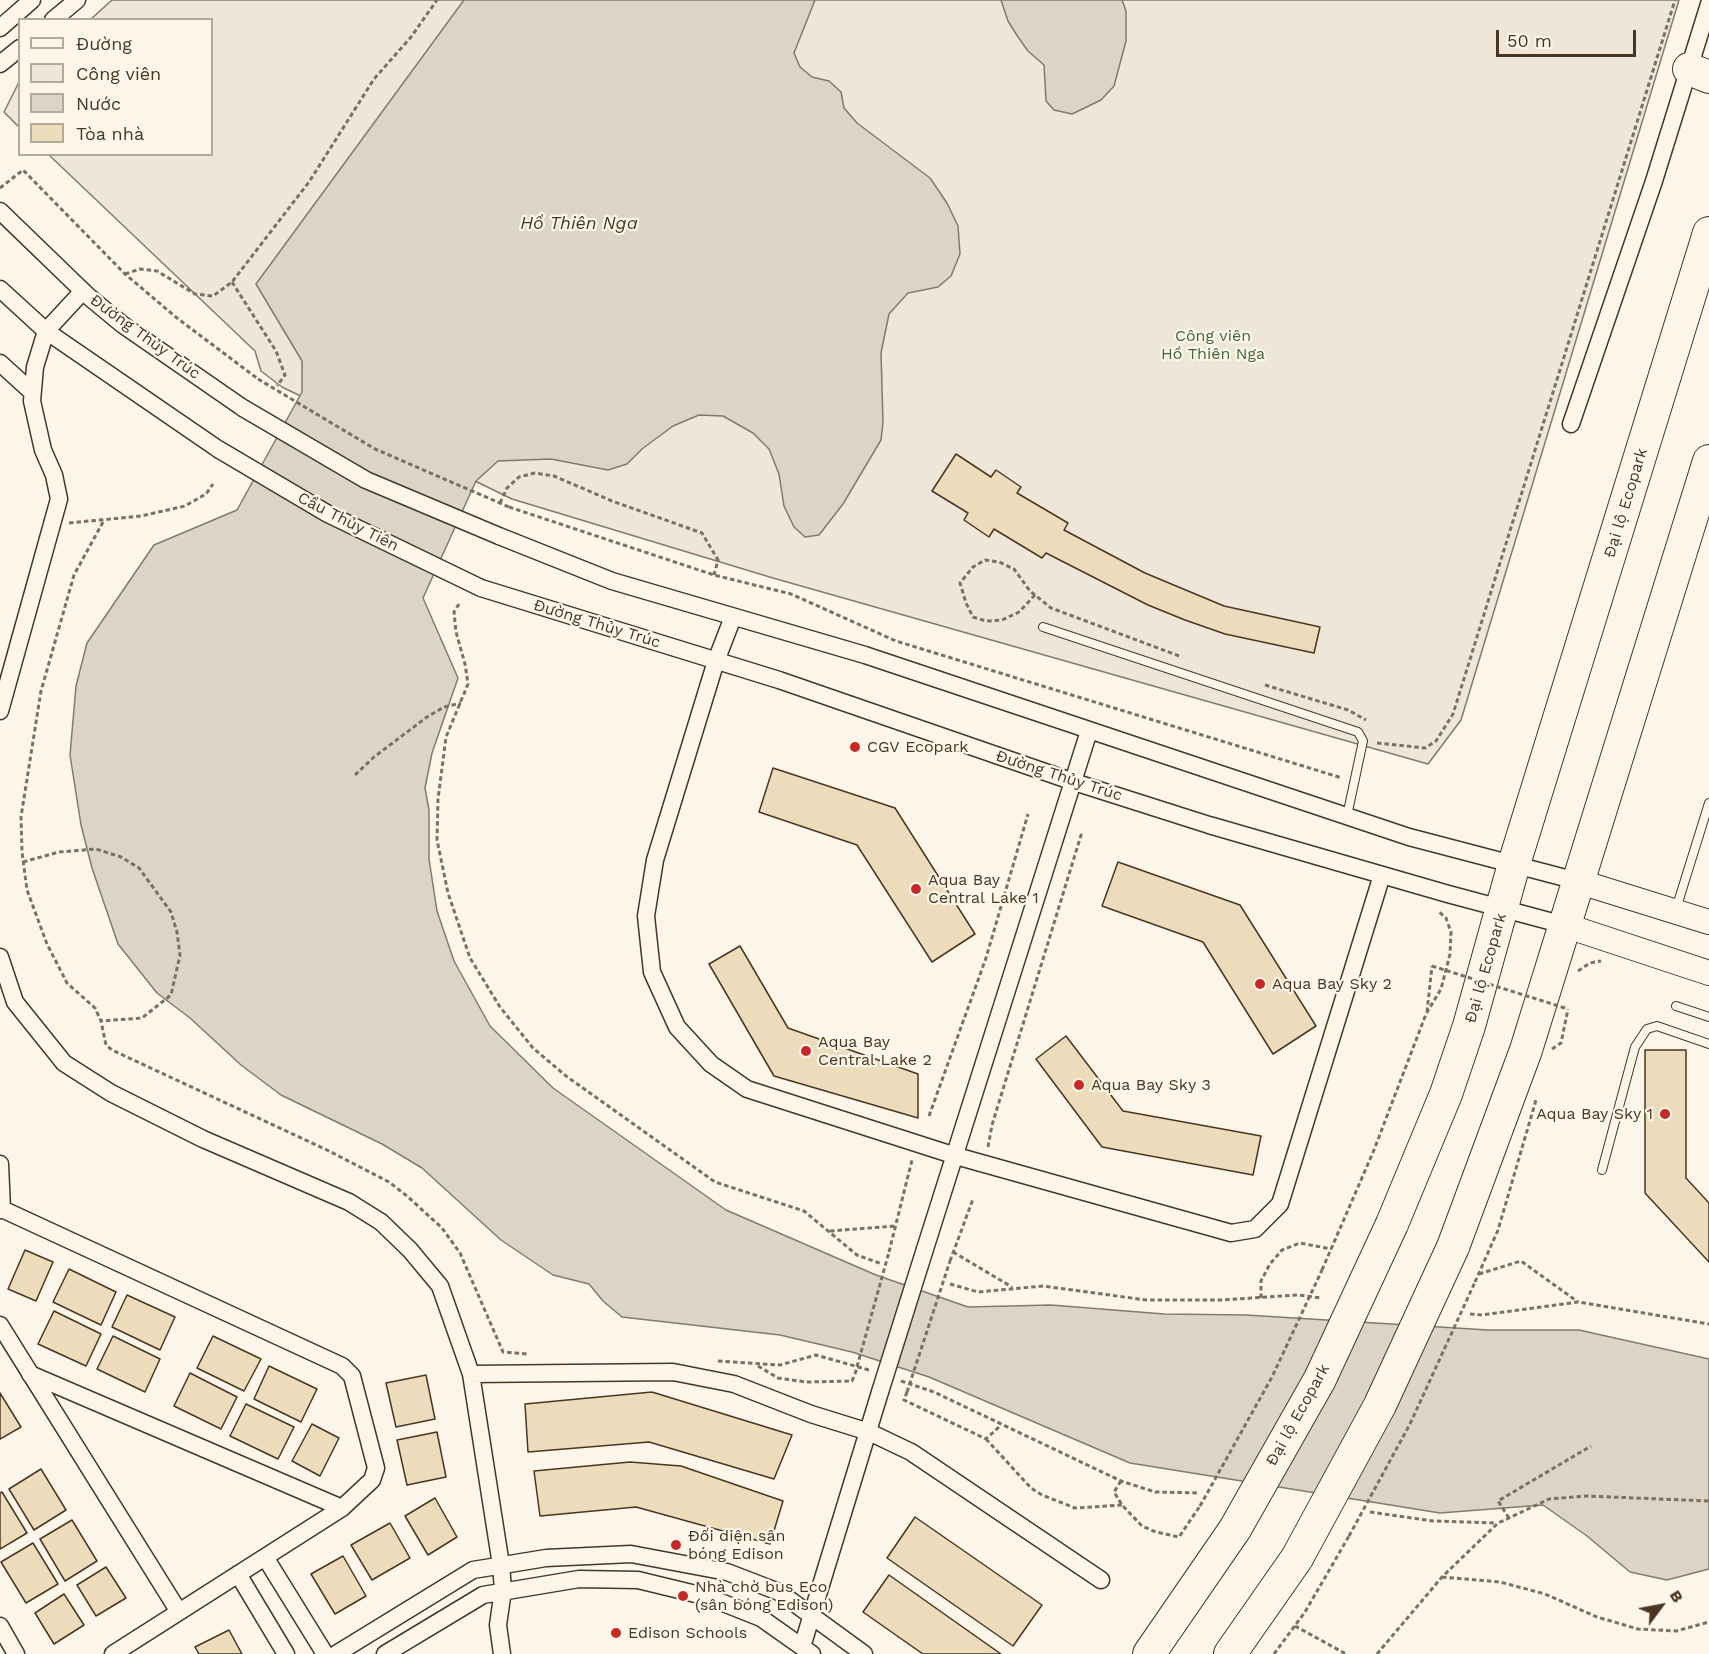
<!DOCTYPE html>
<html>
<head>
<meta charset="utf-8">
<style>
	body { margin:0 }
	#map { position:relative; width:1709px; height:1654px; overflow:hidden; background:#fbf6e9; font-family:"Work Sans",sans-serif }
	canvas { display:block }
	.legend { position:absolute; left:18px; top:18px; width:195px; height:138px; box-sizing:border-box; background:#fbf6e9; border:2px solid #b4a999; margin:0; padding:8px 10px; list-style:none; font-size:18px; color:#4a3520 }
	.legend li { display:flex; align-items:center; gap:12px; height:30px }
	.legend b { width:30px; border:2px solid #b4a999 }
	.north { position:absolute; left:1631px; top:1576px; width:60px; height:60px; -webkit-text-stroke:4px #fbf6e9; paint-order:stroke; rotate:58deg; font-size:16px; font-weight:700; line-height:24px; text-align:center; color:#4a3520 }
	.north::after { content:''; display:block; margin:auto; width:21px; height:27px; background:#4a3520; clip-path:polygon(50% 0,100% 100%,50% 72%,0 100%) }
	.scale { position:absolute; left:1496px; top:30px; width:140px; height:27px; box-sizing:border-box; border:3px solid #4a3520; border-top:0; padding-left:8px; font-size:18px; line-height:21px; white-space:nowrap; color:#4a3520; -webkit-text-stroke:4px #fbf6e9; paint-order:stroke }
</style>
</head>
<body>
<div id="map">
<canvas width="1709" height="1654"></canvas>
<ul class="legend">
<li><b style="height:8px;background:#fbf6e9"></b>Đường</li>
<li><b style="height:16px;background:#ede6d9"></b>Công viên</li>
<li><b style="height:16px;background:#dcd4c6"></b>Nước</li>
<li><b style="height:16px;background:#ecdcbc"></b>Tòa nhà</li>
</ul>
<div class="north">B</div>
<div class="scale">50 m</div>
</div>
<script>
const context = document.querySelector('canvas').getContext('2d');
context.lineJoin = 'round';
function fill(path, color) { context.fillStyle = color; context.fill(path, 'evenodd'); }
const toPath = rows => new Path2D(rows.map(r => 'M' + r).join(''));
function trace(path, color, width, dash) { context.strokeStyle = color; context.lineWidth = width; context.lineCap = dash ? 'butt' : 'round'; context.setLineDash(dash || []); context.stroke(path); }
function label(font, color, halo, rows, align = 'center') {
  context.font = font + ' "Work Sans",sans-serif'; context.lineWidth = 4.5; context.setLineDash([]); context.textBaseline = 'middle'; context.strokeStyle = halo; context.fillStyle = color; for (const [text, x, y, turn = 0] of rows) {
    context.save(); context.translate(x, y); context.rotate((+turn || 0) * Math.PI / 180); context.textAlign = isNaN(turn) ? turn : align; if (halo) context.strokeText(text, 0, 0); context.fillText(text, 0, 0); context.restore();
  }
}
const green = toPath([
	[112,0,1679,0,1461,720,1428,764,773,578,512,499,282,387,261,371,255,351,49,155,212,154,212,20,91,19,112,0],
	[19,82,20,127,19,127,4,112,19,82]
]);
const water = toPath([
	[464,0,815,0,794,53,800,67,812,77,829,81,841,92,844,108,857,123,930,178,947,203,958,226,960,254,951,276,938,287,908,293,889,314,881,353,883,422,881,440,843,504,819,535,805,537,794,527,784,506,779,474,769,449,753,433,723,416,699,415,673,426,642,449,627,464,608,470,551,459,498,461,476,481,423,598,458,678,432,753,425,788,429,810,429,859,437,911,454,961,490,1026,553,1088,726,1210,876,1275,968,1307,1051,1305,1164,1314,1246,1315,1488,1330,1579,1330,1709,1359,1709,1569,1667,1580,1630,1572,1587,1536,1543,1505,1440,1513,1130,1463,929,1377,852,1352,780,1335,622,1317,603,1301,589,1284,553,1275,501,1240,422,1168,382,1144,281,1095,241,1065,190,1018,157,993,118,944,92,868,81,825,70,755,76,686,87,643,154,545,237,510,302,392,302,361,256,284,464,0],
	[1001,0,1122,0,1126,11,1126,41,1114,86,1101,100,1072,114,1054,110,1046,101,1044,65,1028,51,1018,37,1008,21,1001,0]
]);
const building = toPath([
	[956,454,991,477,996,470,1021,487,1017,493,1068,523,1064,530,1145,573,1224,606,1320,627,1314,653,1225,634,1185,620,1148,605,1046,553,1042,558,994,529,989,537,964,520,968,513,932,491,956,454],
	[773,768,895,808,975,934,932,962,857,845,759,812,773,768],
	[1118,862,1240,905,1316,1026,1273,1054,1203,942,1102,906,1118,862],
	[740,946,788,1028,918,1074,918,1118,774,1076,709,964,740,946],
	[1066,1036,1123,1111,1261,1136,1253,1175,1102,1147,1036,1059,1066,1036],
	[1645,1050,1686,1050,1686,1178,1709,1203,1709,1262,1645,1193,1645,1050],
	[25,1250,53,1262,36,1301,8,1289,25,1250],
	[69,1269,116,1292,101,1325,53,1302,69,1269],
	[127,1295,175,1317,160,1350,112,1327,127,1295],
	[54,1311,101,1334,86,1366,38,1344,54,1311],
	[113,1336,160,1359,145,1392,97,1369,113,1336],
	[213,1336,261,1359,244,1391,197,1368,213,1336],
	[269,1366,317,1389,301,1422,254,1399,269,1366],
	[190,1373,237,1397,221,1429,174,1406,190,1373],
	[426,1375,435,1419,396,1427,386,1383,426,1375],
	[652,1392,792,1435,774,1479,649,1442,528,1452,525,1404,652,1392],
	[0,1393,21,1427,0,1439,0,1393],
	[246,1404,294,1427,278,1459,230,1436,246,1404],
	[312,1424,339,1438,320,1476,292,1461,312,1424],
	[437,1432,446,1477,407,1485,397,1440,437,1432],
	[630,1462,681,1466,783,1501,770,1544,636,1507,540,1516,534,1471,630,1462],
	[41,1469,66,1510,34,1530,9,1489,41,1469],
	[2,1492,27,1533,0,1549,0,1493,2,1492],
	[435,1498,457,1537,428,1555,405,1516,435,1498],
	[915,1517,1042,1605,1013,1646,887,1558,915,1517],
	[72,1520,97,1561,65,1581,40,1539,72,1520],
	[390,1523,410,1558,372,1580,351,1545,390,1523],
	[33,1543,58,1584,26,1603,1,1562,33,1543],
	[343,1556,366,1596,335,1614,311,1574,343,1556],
	[106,1567,126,1598,96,1616,77,1585,106,1567],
	[889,1575,1001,1654,923,1654,863,1612,889,1575],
	[64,1594,84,1625,54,1644,35,1613,64,1594],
	[229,1630,242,1654,199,1654,195,1647,229,1630]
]);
const path = toPath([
	[0,188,23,170,125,274,177,318,258,379],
	[125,274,140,269,157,271,195,294,213,296,232,282,309,182,374,79,411,37,437,0],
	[232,282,276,351,285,375,277,386],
	[500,503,507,488,519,477,535,473,554,476,612,501,702,533,718,560,714,575],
	[509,507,714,575,791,594,896,641,1342,778],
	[103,522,74,575,41,691,21,817,22,852,27,890,47,944,67,983,95,1008,101,1021,106,1045,112,1050,327,1150,389,1182,407,1196,442,1228,460,1253,503,1352,528,1354],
	[69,523,141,516,185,506,206,494,213,484],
	[1035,595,1019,612,1002,620,986,621,973,617,966,603,960,583,973,567,985,560,999,562,1014,569,1030,591,1051,608,1182,657],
	[459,604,454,612,456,632,465,664,468,684,446,737,438,799,437,840,448,893,470,958,500,1007,533,1048,566,1076,715,1182,804,1211,857,1255,882,1264],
	[1265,685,1348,710,1366,720],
	[1377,743,1425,748,1436,741,1453,714,1675,0],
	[355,775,374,757,427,717,444,707,461,703],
	[23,862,59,852,96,849,121,857,139,868,171,912,177,932,180,955,171,995,142,1018,101,1021],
	[1578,971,1590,963,1601,961],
	[1427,1012,1432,966],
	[1552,1049,1561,1043,1568,1009],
	[929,1116,986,958,1028,814],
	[988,1147,992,1125,1082,832],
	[830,1231,895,1226],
	[889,1252,912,1160],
	[953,1252,1012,1287],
	[950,1261,973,1199],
	[1322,1270,1374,1150,1426,1014,1441,989,1450,954,1451,932,1446,918,1438,911],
	[1479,1274,1521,1261,1578,1302],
	[1475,1282,1498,1230,1536,1100],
	[950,1284,978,1292,1043,1286,1146,1300,1221,1300,1298,1295,1321,1298],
	[1261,1298,1261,1281,1270,1264,1282,1250,1300,1243,1331,1249],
	[1470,1314,1482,1315,1578,1302,1709,1324],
	[718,1361,780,1365,816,1355,869,1370],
	[758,1366,778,1378,806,1382,852,1381,855,1374],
	[901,1381,934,1392,1121,1481,1155,1492,1199,1493],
	[907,1392,904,1400,986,1439,1000,1426],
	[986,1439,1031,1488,1042,1495,1075,1508,1122,1505],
	[1121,1481,1114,1492,1122,1505,1142,1526,1156,1532,1179,1537,1200,1506],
	[1370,1512,1433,1521,1496,1523],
	[1509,1518,1498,1501,1591,1446],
	[1442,1577,1500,1582,1545,1594,1597,1617,1638,1629,1676,1631,1709,1622],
	[1295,1626,1346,1654],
	[1274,1654,1305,1612,1349,1536],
	[1377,1654,1442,1577,1498,1523,1509,1518,1549,1499,1586,1496,1709,1501]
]);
const lane = toPath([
	[1043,627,1358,732,1363,741,1347,816],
	[1676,909,1709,803],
	[1676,1006,1709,1017],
	[1602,1170,1635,1047,1647,1029,1657,1026,1709,1044]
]);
const street = toPath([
	[53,20,77,0],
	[0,28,32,0],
	[0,64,20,48],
	[0,211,88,296,123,325,243,408],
	[0,289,46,331,218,449],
	[0,363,32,392],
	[1571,424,1654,181,1709,4],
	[499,536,612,581,865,655,1409,837,1577,881],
	[481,588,779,680,1074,782,1209,825,1448,894,1564,925],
	[733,617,716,661,655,860,646,916,652,972,677,1027,711,1064,747,1089,956,1156,1231,1233,1255,1229,1280,1204,1382,875],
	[0,711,59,499,54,475,43,450,32,401,35,367,46,331,83,291],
	[0,957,15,1002,64,1063,111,1093,203,1139,349,1202,381,1222,410,1250,440,1286,471,1374,501,1565,503,1590,498,1625,502,1654],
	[0,1164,2,1209,0,1210],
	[2,1209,342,1366,352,1376,376,1468,372,1480,342,1508,113,1654],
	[925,1249,1089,731],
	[0,1325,179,1612],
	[30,1374,342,1508],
	[471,1374,673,1372,734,1384,811,1414,869,1432,911,1452,1101,1580],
	[265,1557,325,1654],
	[238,1574,286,1654],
	[0,1626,16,1654],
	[802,1647,880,1392],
	[336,1654,473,1570,546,1558,631,1554,727,1572,779,1592,864,1654],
	[385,1654,483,1595,579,1579,638,1580,708,1597,761,1618,812,1654]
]);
const secondary = toPath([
	[1577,881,1709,922],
	[1564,925,1709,973]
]);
const highway = toPath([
	[1689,69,1709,77],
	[1392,1224,1446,1094,1469,1026,1514,864,1709,233],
	[1453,1247,1526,1050,1709,461],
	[1149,1654,1235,1529],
	[1230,1654,1297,1558]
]);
const pathBridge = toPath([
	[258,379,375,449,509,507],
	[1432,966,1568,1009],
	[855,1374,889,1252],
	[907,1392,950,1261],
	[1200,1506,1272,1377,1322,1270],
	[1349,1536,1410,1424,1475,1282]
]);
const streetBridge = toPath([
	[243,408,366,480,499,536],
	[218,449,328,514,481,588],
	[880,1392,925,1249]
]);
const highwayBridge = toPath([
	[1235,1529,1320,1379,1392,1224],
	[1297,1558,1380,1405,1453,1247]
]);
const markers = [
	[855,747,6,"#c62828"],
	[916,889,6,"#c62828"],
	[1260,984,6,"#c62828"],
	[806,1051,6,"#c62828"],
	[1079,1085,6,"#c62828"],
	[1665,1114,6,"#c62828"],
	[676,1545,6,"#c62828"],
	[683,1596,6,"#c62828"],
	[616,1633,6,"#c62828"]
];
const parkNames = [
	["Công viên",1213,336],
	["Hồ Thiên Nga",1213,354]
];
const streetNames = [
	["Đường Thủy Trúc",145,337,36],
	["Đại lộ Ecopark",1626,503,-73],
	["Cầu Thủy Tiên",348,522,27],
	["Đường Thủy Trúc",597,624,17],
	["Đường Thủy Trúc",1059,776,18],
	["Đại lộ Ecopark",1486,968,-74],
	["Đại lộ Ecopark",1298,1415,-61]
];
const poiNames = [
	["CGV Ecopark",867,747],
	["Aqua Bay",928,880],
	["Central Lake 1",928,898],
	["Aqua Bay Sky 2",1272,984],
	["Aqua Bay",818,1042],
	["Central Lake 2",818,1060],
	["Aqua Bay Sky 3",1091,1085],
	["Aqua Bay Sky 1",1653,1114,"right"],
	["Đối diện sân",688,1536],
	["bóng Edison",688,1554],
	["Nhà chờ bus Eco",695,1587],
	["(sân bóng Edison)",695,1605],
	["Edison Schools",628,1633]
];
const waterNames = [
	["Hồ Thiên Nga",579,224]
];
fill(green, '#ede6d9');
trace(green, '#887966', 1.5);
fill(water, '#dcd4c6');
trace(water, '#887966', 1.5);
fill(building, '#ecdcbc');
trace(building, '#4a3520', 1.5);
trace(lane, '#4a3520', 10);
trace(street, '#4a3520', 19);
trace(secondary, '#4a3520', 26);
trace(highway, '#4a3520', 34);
trace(path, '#7f6f5c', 3, [4.5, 3]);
trace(lane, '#fbf6e9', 8);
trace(street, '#fbf6e9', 16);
trace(secondary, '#fbf6e9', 24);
trace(highway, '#fbf6e9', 32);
trace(streetBridge, '#4a3520', 19, []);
trace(highwayBridge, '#4a3520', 34, []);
trace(pathBridge, '#7f6f5c', 3, [4.5, 3]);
trace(streetBridge, '#fbf6e9', 16);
trace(highwayBridge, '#fbf6e9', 32);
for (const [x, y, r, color] of markers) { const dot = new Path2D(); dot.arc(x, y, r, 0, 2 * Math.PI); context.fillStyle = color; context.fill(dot); trace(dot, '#fbf6e9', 2); }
label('16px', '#436837', '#fbf6e9', parkNames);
label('16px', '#4a3520', '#fbf6e9', streetNames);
label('16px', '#4a3520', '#fbf6e9', poiNames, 'left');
label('italic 18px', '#4a3520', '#fbf6e9', waterNames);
</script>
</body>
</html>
